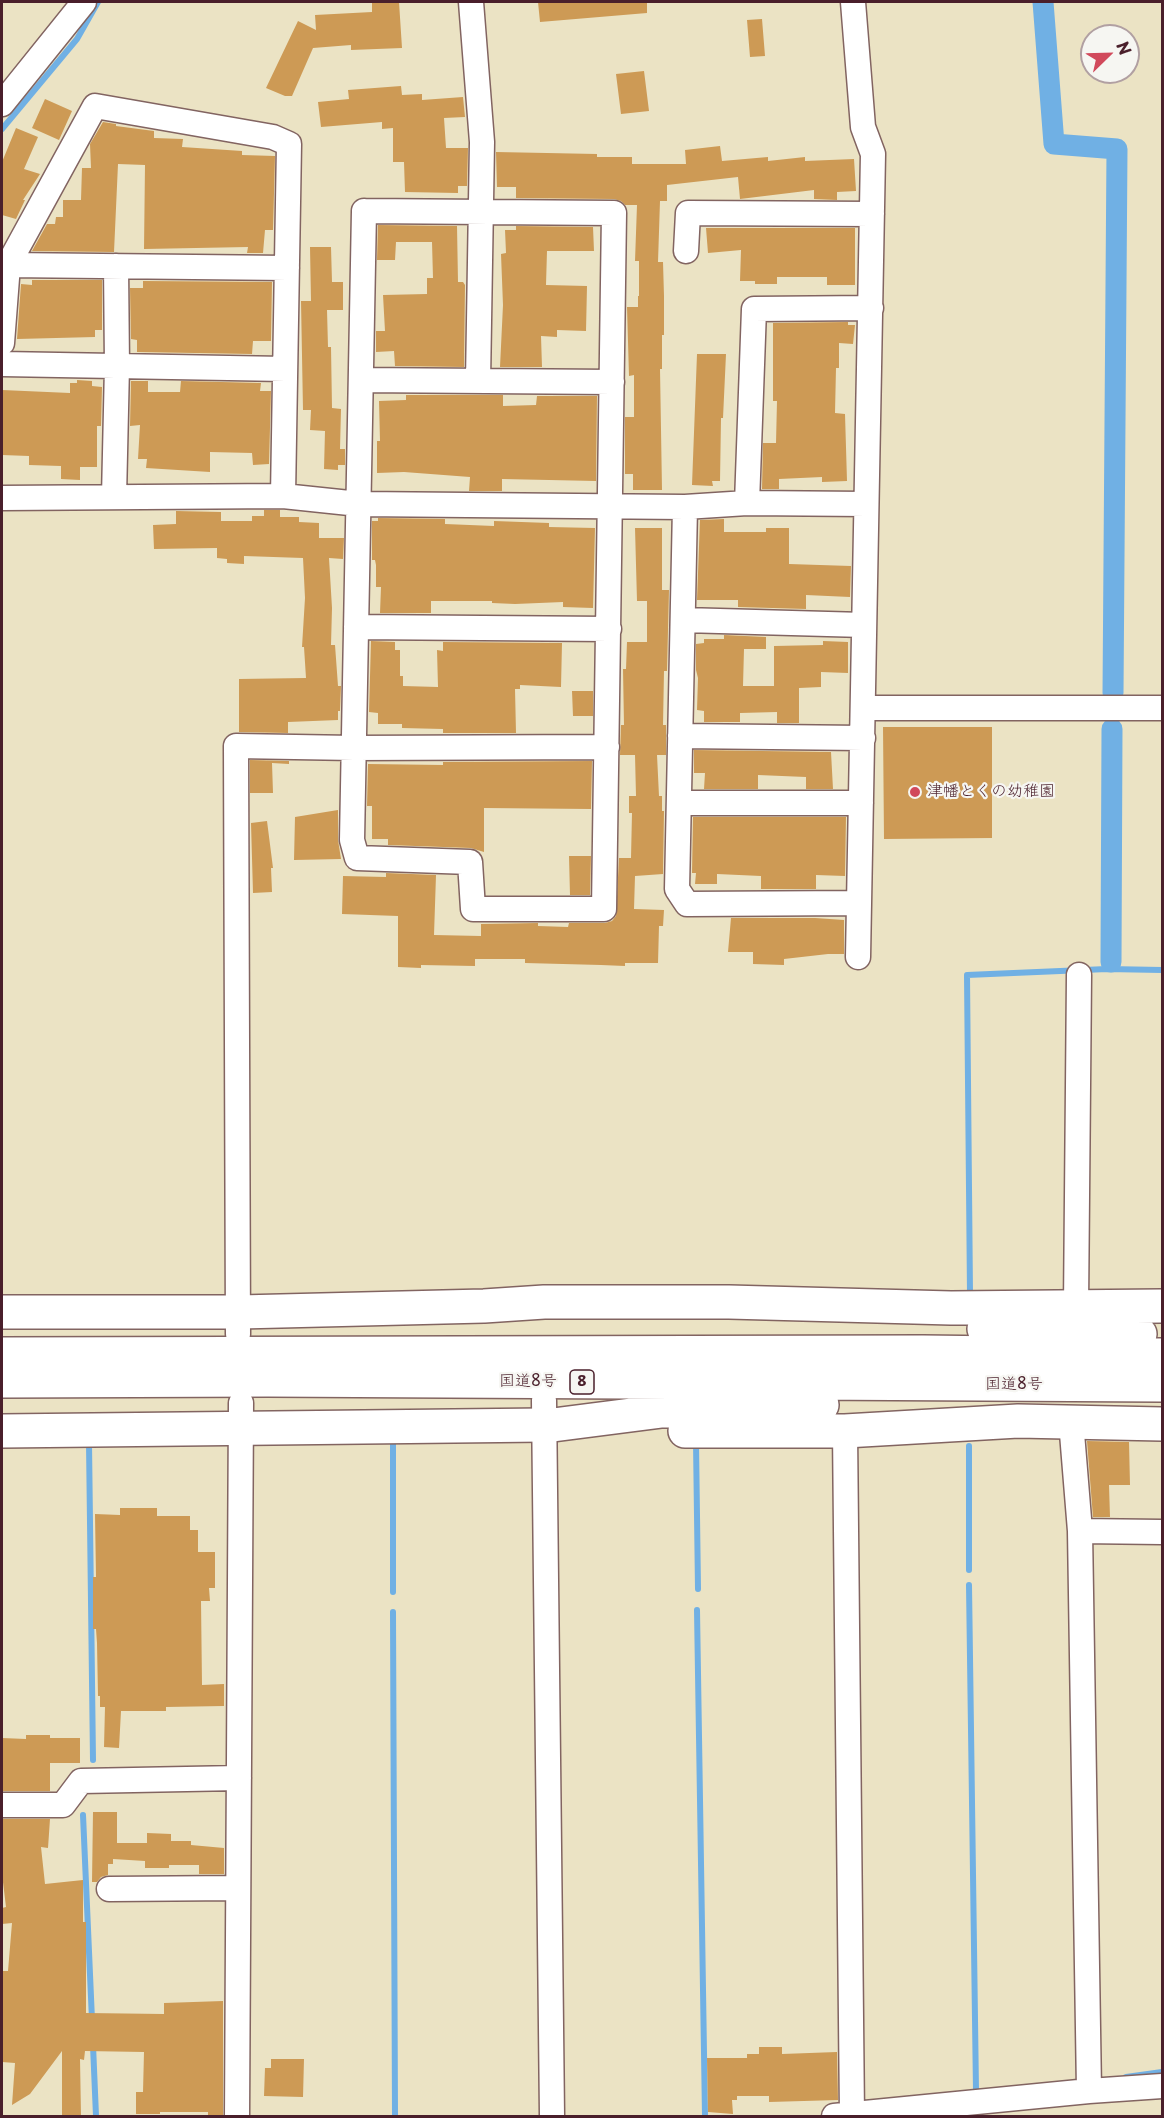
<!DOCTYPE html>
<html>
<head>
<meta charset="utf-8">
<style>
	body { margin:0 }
	#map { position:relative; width:1164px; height:2118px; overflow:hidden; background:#ebe3c4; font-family:"Playpen Sans",sans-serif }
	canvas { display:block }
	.frame { position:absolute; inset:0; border:3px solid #4a1f2b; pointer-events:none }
	.north { position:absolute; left:1080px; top:24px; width:60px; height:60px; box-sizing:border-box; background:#f6f6f2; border:2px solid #b1a0a2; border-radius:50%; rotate:67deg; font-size:16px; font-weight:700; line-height:24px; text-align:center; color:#4a1f2b }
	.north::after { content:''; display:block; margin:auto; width:21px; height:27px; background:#d1495b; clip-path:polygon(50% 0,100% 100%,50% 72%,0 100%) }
</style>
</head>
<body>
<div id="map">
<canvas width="1164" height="2118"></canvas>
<div class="frame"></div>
<div class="north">N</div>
</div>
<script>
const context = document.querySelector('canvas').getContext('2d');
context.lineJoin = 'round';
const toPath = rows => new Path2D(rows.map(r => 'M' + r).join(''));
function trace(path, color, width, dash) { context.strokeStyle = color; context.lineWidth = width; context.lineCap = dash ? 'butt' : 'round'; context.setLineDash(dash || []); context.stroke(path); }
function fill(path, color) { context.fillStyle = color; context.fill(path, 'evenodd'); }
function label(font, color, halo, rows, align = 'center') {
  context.font = font + ' "Playpen Sans","Klee One",sans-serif'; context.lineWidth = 4.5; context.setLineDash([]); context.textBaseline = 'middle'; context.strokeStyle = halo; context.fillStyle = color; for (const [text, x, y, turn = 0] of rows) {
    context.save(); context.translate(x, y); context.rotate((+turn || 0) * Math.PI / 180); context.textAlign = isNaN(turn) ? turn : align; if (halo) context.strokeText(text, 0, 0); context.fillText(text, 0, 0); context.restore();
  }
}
const stream = toPath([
	[2,129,77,39,98,2],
	[1107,969,1162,970],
	[970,1294,967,975,1107,969,1111,962],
	[393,1438,393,1592],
	[696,1442,698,1589],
	[89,1443,93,1760],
	[969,1446,969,1570],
	[969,1585,976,2091],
	[697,1610,705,2116],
	[393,1612,395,2116],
	[83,1815,92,2020],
	[93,2045,96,2116],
	[1126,2077,1162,2072]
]);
const canal = toPath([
	[1043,2,1054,144,1117,149,1113,693],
	[1111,962,1112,729]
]);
const building = toPath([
	[399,2,402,48,351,50,351,45,313,48,292,96,285,96,266,88,298,21,316,30,315,15,372,12,372,3],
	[538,2,647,2,647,13,540,22],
	[762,19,765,56,750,57,747,20],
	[644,71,649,111,621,114,616,74],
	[401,86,402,95,422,94,422,100,463,97,465,117,444,118,446,148,468,148,467,186,458,186,458,193,405,192,404,162,393,162,393,128,382,129,382,122,321,127,318,102,349,99,348,90],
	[45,99,72,111,59,140,32,128],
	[103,122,116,124,116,126,154,131,154,138,183,139,182,147,242,151,242,155,275,156,273,230,265,230,263,253,247,253,248,247,144,249,145,165,118,164,114,252,32,251,47,224,55,224,56,217,63,217,63,200,81,200,82,168,91,168,90,144],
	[16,128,38,137,24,169,40,174,23,200,25,200,16,219,2,215,2,162],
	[720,146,722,161,768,157,768,161,805,157,805,161,854,159,856,191,837,192,837,200,814,199,814,190,740,199,738,177,667,185,667,201,660,201,658,262,663,262,664,296,664,335,662,335,662,369,660,369,662,490,633,490,633,474,625,474,625,417,634,417,634,375,629,376,627,307,638,307,638,296,639,296,639,261,635,261,637,205,625,205,621,201,614,199,516,198,516,187,497,187,496,152,597,154,597,157,632,157,632,164,686,164,685,150],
	[378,225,457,226,458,282,463,282,465,285,464,367,395,366,394,351,376,352,376,331,385,331,383,295,427,294,427,278,433,278,432,242,396,242,395,260,377,260],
	[516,226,593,227,594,251,547,251,546,285,587,286,586,331,557,330,557,337,541,336,542,367,500,367,503,305,501,254,506,253,505,230,516,230],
	[706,228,855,228,855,285,827,285,827,277,777,277,777,284,755,284,755,281,740,281,741,250,708,253],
	[310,247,331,247,332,282,343,282,343,310,327,310,328,347,331,347,332,408,341,409,340,449,345,449,345,465,338,465,338,470,324,469,325,431,310,430,311,410,303,410,301,301,311,301],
	[32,280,102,280,102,330,95,330,95,337,17,339,21,284,32,285],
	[143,281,272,282,271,341,253,341,252,354,137,352,137,340,131,339,130,288,143,288],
	[848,322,848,325,855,325,853,344,839,343,839,368,836,368,835,413,845,414,847,481,822,482,822,477,779,479,779,489,762,489,763,443,776,443,777,401,773,401,773,323],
	[697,354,726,354,723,418,721,418,720,481,712,481,713,486,692,485],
	[77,380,92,381,92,386,102,387,101,426,97,426,97,467,80,467,80,480,61,479,61,466,29,465,29,456,2,455,2,390,70,393,70,383,77,383],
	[131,381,148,381,148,392,180,392,181,381,261,383,260,391,271,391,269,464,253,465,252,453,210,452,210,472,146,468,147,459,138,459,140,425,130,426],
	[406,395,503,395,503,406,536,405,537,396,597,396,596,481,502,479,502,491,469,491,470,477,404,472,377,473,377,441,380,441,379,401,406,400],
	[264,510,280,510,280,517,299,517,299,522,319,523,319,538,344,538,343,559,329,558,332,608,331,645,335,645,338,686,341,686,340,711,338,711,338,720,288,722,288,733,239,732,239,679,306,678,304,647,302,647,305,598,303,558,244,556,244,564,227,563,227,559,217,558,217,548,154,549,153,525,176,524,176,511,221,512,221,521,252,521,252,516,264,516],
	[378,518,445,519,445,524,494,526,494,521,549,523,549,527,595,528,593,608,563,607,563,602,515,604,492,603,492,601,431,601,431,613,380,613,381,587,376,587,376,565,375,560,372,560,372,521,378,521],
	[724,519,724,532,766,532,766,528,789,528,789,564,851,566,850,597,806,595,806,609,738,607,738,600,697,600,700,520],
	[635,528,662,528,662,590,669,590,667,671,664,671,663,725,666,725,666,755,657,755,659,796,662,796,662,811,664,811,663,874,635,876,634,909,664,910,663,926,659,926,658,963,625,963,625,966,601,965,525,963,525,959,475,959,475,966,421,965,421,968,398,967,398,916,342,914,343,876,386,877,386,873,436,875,434,935,481,936,481,924,538,923,538,926,568,927,569,923,605,923,612,921,616,916,619,858,631,858,632,813,629,813,629,796,636,796,635,755,620,755,621,725,624,725,623,669,626,669,627,642,647,642,647,601,637,601],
	[724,635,766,637,766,649,744,649,743,686,774,686,774,646,823,645,823,641,848,642,848,673,821,672,821,687,799,688,799,723,777,723,777,712,740,713,740,722,704,722,704,711,697,710,698,678,696,670,696,644,704,643,704,639,724,639],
	[371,641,395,642,395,650,400,650,400,676,403,676,403,686,438,687,437,650,443,651,443,642,562,643,561,687,520,685,520,689,515,689,516,733,443,733,443,729,402,728,402,724,378,724,378,713,369,712],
	[572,691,593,691,593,716,573,716],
	[883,727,992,727,992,838,884,839],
	[694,750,831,752,833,789,806,789,806,777,758,775,758,789,704,789,705,773,694,773],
	[250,760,289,761,289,764,272,763,273,793,250,793],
	[592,761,591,809,484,808,484,852,471,848,388,845,388,839,372,839,372,806,367,806,368,764,443,765,443,762],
	[338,810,338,840,341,859,294,860,295,817],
	[693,817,846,817,845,876,816,875,816,889,761,889,761,876,717,874,717,884,695,884,696,873,692,873],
	[267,821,273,868,271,868,272,892,253,893,251,823],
	[569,856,591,856,590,895,570,895],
	[731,918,815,918,844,920,844,954,828,954,784,959,784,965,753,964,753,952,728,952],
	[1087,1441,1129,1442,1130,1485,1109,1485,1110,1517,1093,1517],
	[120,1508,157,1508,157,1516,190,1516,190,1530,198,1530,198,1552,215,1552,215,1588,209,1588,210,1601,201,1601,202,1685,224,1684,224,1706,166,1707,166,1711,121,1711,119,1748,104,1747,105,1707,100,1707,100,1696,98,1696,97,1643,96,1629,93,1629,93,1577,96,1577,95,1514,120,1515],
	[26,1735,50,1735,50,1738,80,1738,80,1763,50,1763,50,1791,2,1791,2,1738,26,1739],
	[93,1812,117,1812,117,1843,147,1843,147,1833,171,1834,171,1841,191,1841,191,1845,224,1848,224,1874,199,1874,199,1865,169,1865,169,1868,145,1868,145,1861,113,1859,113,1864,108,1864,108,1875,101,1877,97,1882,92,1882],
	[2,1819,50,1819,48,1848,41,1847,45,1884,83,1880,83,1922,86,1922,86,2013,164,2014,164,2003,223,2001,223,2116,208,2116,208,2112,160,2112,160,2114,136,2114,136,2092,143,2092,144,2052,85,2051,84,2060,80,2059,81,2116,62,2116,62,2051,30,2094,12,2105,15,2063,2,2062,2,1971,8,1971,12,1923,2,1924,2,1908,6,1907,2,1874],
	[759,2047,782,2047,782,2054,837,2052,838,2100,769,2102,769,2096,737,2096,737,2100,732,2100,733,2114,708,2112,707,2058,747,2058,747,2054,759,2054],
	[271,2059,304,2059,303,2097,264,2096,265,2068,271,2068]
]);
const minor = toPath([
	[471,2,482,142,478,381],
	[853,2,863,127,873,154,858,957],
	[2,104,84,2],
	[364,211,614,213,604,909,473,909,470,862,357,858,352,840,364,211],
	[686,251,688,213,872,214],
	[8,265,287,268],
	[2,343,8,265,95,106,273,137,289,144,283,496],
	[2,364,285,369],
	[361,380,612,382],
	[114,497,117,366,116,266],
	[2,498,283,496,359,504,685,507,747,503,866,504],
	[747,503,754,309,871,308],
	[685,507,677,889,687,904,859,903],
	[683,620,864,625],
	[356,627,609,629],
	[863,708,1162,708],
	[680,736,863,738],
	[679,803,861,803],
	[1076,1306,1079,975],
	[238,1334,236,746,354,748,607,747],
	[544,1401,552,2116],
	[1071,1421,1080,1531,1089,2091],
	[845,1431,852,2116],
	[1080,1531,1162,1532],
	[2,1805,63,1805,81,1781,239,1778],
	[109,1889,238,1888],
	[237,2116,241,1403],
	[834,2116,1089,2091,1162,2086]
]);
const highway = toPath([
	[2,1312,240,1312,484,1306,544,1302,729,1302,951,1308,1162,1306],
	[984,1329,1087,1331,1140,1334],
	[2,1354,923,1352,1162,1355],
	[2,1381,268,1380,1162,1385],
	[553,1425,662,1411,822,1405],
	[2,1431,544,1425],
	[685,1431,845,1431,1018,1421,1162,1424]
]);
const markers = [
	[915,792,6,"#d1495b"]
];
const shields = [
	[582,1382,24]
];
const shieldNames = [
	["8",582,1382]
];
const poiNames = [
	["津幡とくの幼稚園",927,792]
];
const streetNames = [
	["国道8号",528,1382],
	["国道8号",1014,1385]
];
trace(stream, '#70b0e4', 6);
trace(canal, '#70b0e4', 21);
fill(building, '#cd9a55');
trace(minor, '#826461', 27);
trace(highway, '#826461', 36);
trace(minor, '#fff', 24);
trace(highway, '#fff', 33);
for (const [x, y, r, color] of markers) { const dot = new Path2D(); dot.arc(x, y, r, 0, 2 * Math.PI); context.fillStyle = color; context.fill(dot); trace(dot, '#f6f6f2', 2); }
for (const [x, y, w] of shields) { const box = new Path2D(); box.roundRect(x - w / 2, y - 12, w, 24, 4.5); context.fillStyle = '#f6f6f2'; context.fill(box); trace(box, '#4a1f2b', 1.5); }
label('bold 15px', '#4a1f2b', null, shieldNames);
label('16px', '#4a1f2b', '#f6f6f2', poiNames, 'left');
label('16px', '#4a1f2b', '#f6f6f2', streetNames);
</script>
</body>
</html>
